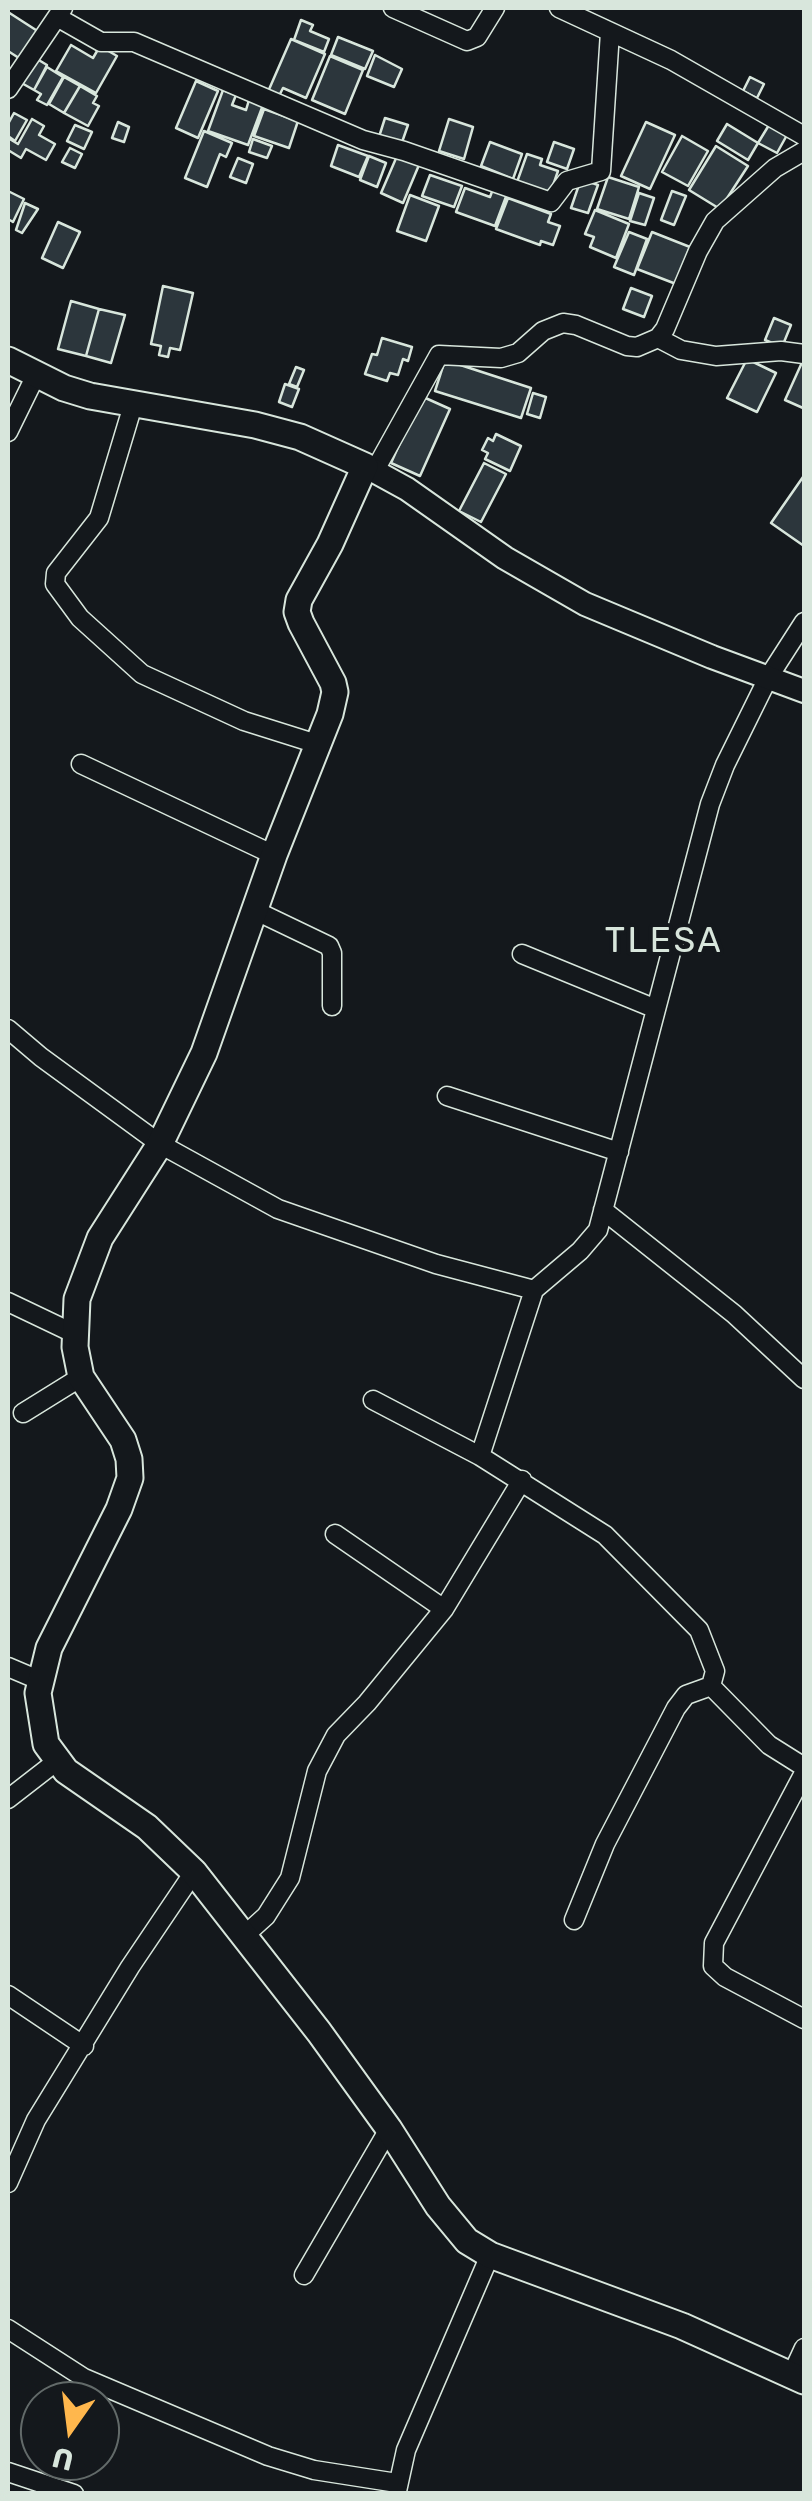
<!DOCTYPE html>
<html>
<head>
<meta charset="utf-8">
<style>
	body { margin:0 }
	#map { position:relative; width:812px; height:2501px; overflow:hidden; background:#14181c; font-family:Rubik,sans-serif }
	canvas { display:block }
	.frame { position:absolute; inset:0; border:10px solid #d8e6dc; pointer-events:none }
	.north { position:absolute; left:20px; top:2381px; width:100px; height:100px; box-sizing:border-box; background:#14181c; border:2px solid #626a69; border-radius:50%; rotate:194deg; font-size:28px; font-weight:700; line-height:40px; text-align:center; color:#d8e6dc }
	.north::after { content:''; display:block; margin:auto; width:35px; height:45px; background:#ffb74d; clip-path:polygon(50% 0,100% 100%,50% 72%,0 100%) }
</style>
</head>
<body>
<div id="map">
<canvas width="812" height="2501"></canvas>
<div class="frame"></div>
<div class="north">U</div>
</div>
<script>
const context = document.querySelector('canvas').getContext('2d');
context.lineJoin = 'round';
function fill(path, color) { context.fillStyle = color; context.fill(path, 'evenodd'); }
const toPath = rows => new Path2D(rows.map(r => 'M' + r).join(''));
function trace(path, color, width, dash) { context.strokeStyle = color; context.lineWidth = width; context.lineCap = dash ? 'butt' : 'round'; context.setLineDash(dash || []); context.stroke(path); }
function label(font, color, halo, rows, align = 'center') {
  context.font = font + ' Rubik,sans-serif'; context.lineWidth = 8; context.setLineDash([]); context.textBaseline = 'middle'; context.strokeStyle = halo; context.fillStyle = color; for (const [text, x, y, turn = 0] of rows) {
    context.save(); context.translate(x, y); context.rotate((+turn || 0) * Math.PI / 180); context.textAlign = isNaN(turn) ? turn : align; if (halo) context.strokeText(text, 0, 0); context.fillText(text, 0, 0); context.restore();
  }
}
const building = toPath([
	[8,12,39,32,22,60,8,51,8,12],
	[301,20,313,25,310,31,329,39,324,52,294,40,301,20],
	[338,37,373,51,365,69,331,55,338,37],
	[291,39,325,54,306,98,283,88,278,98,267,94,291,39],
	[71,45,93,58,100,46,117,56,96,93,56,71,71,45],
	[375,55,402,69,394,87,367,76,375,55],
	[32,56,47,65,34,90,18,81,32,56],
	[330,56,363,70,345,114,312,100,330,56],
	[47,67,63,77,47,105,37,100,41,94,34,90,47,67],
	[64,77,80,86,64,113,49,104,64,77],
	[750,77,764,84,757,98,743,91,750,77],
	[196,81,218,91,198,138,176,128,196,81],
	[80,86,97,96,93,103,99,106,88,126,64,113,80,86],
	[223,90,236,95,232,105,246,110,249,100,263,105,248,145,208,131,223,90],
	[264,109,298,121,289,148,254,136,264,109],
	[14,113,27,120,15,141,8,136,8,124,14,113],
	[385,118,408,125,400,148,378,140,385,118],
	[32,119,44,126,39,135,55,144,46,160,26,149,21,158,8,150,8,138,18,144,32,119],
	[449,119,473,127,464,159,439,151,449,119],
	[118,122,129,127,124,142,112,138,118,122],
	[646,122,675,135,650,189,621,176,646,122],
	[727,124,758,143,748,160,717,141,727,124],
	[75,125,92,132,84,149,67,141,75,125],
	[769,125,787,135,777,153,758,143,769,125],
	[204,131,232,143,226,157,220,154,207,187,185,178,204,131],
	[682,136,708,151,688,186,662,172,682,136],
	[253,139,272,146,267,158,249,152,253,139],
	[490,142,522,154,513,179,481,166,490,142],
	[554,142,574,149,567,169,547,162,554,142],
	[338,145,368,156,359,177,331,166,338,145],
	[716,146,748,166,720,209,689,190,716,146],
	[70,148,82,154,75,168,62,162,70,148],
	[527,154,542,159,540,165,558,171,550,194,517,182,527,154],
	[369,156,386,163,377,187,360,180,369,156],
	[397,156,419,165,403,203,381,193,397,156],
	[238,158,253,164,246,183,230,177,238,158],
	[430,175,462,186,454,207,422,196,430,175],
	[608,177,639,187,629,219,597,209,608,177],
	[581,179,598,185,588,213,571,208,581,179],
	[465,188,490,197,493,189,507,194,495,226,456,212,465,188],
	[8,191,24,199,13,222,8,219,8,191],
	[672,191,686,196,674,225,661,220,672,191],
	[639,193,654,198,645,225,630,221,639,193],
	[410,195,439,206,426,241,397,231,410,195],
	[508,198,551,214,548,222,560,226,553,245,541,241,540,245,496,229,508,198],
	[25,203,38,209,22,233,16,230,25,203],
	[595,210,629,224,616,258,590,247,594,237,585,234,595,210],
	[58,222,80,232,63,268,42,258,58,222],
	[629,232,647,239,634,275,614,267,629,232],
	[652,232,690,247,676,284,637,269,652,232],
	[163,286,193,293,180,350,170,348,168,357,159,355,161,346,151,344,163,286],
	[631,288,652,296,644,317,623,309,631,288],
	[71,301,99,309,86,356,58,349,71,301],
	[99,309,125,315,111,363,86,356,99,309],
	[774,318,791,325,782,347,765,340,774,318],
	[382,338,412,347,408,361,403,359,398,375,390,373,387,381,365,374,372,354,377,355,382,338],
	[804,358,804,406,803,408,785,400,804,358],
	[747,359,776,373,757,412,727,398,747,359],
	[445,360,531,388,521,418,435,391,445,360],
	[296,367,304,370,297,387,289,384,296,367],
	[285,384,299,389,292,407,279,402,285,384],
	[533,393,546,397,540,418,527,414,533,393],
	[421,396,450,409,420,476,391,463,421,396],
	[496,434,521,446,510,471,485,459,488,453,482,450,488,438,493,441,496,434],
	[484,463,506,474,481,522,459,511,484,463],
	[803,477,804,478,804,546,771,523,803,477]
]);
const minor = toPath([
	[393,8,467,41,477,37,495,8],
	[559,8,671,60,804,136],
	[57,17,101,42,134,42,363,140,404,151,551,202,567,181,601,171,610,32],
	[8,89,63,8],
	[658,338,681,350,716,356,781,351,804,354],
	[133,405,99,518,56,573,55,584,80,618,142,674,244,721,317,744],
	[8,432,36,375],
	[375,470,439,355,501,358,518,353,543,331,563,323,576,325,627,346,637,347,658,338,665,329,698,251,715,221,775,168,804,151],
	[81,764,274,855],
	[254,910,329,946,332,953,332,1006],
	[522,954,656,1009],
	[8,1029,41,1057,160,1144,278,1209,436,1264,534,1290,480,1456,605,1535,699,1630,715,1671,711,1686,686,1695,676,1708,605,1844,574,1920],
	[447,1096,619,1152],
	[603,1210,734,1314,804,1379],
	[534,1290,580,1251,598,1230,710,804,725,765,768,678,804,622],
	[8,1302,75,1334],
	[373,1400,480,1456],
	[23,1413,81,1377],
	[335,1534,444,1609],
	[8,1667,41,1681],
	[711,1686,769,1745,804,1767],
	[804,1773,714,1943,713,1966,725,1977,804,2019],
	[8,1799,57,1761],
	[245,1935,266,1916,290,1878,317,1771,336,1735,367,1703,444,1609,522,1480],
	[8,1995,84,2046],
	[8,2183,36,2120,130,1967,194,1872],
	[304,2275,389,2129],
	[8,2329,84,2378,268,2456,314,2470,397,2483],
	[792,2374,804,2348],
	[8,2472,74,2494],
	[397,2491,406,2450,490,2255]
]);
const tertiary = toPath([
	[365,466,407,489,505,558,585,604,712,657,804,691]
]);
const secondary = toPath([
	[8,360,64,388,90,396,255,425,300,437,365,466,330,544,299,600,297,612,301,623,333,683,335,692,330,714,274,855,204,1053,160,1144,100,1238,77,1299,75,1347,81,1377,123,1440,129,1459,130,1478,119,1509,49,1648,38,1693,46,1744,66,1771,147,1827,194,1872,319,2032,389,2129,438,2206,467,2241,490,2255,682,2326,804,2381]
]);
const quarterNames = [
	["TLESA",664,942]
];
fill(building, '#2c363c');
trace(building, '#d8e6dc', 2.5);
trace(minor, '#d8e6dc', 21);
trace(tertiary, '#d8e6dc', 26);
trace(secondary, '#d8e6dc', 29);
trace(minor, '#14181c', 18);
trace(tertiary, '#14181c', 22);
trace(secondary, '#14181c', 25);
context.letterSpacing = '2.5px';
label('35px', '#d8e6dc', '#14181c', quarterNames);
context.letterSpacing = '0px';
</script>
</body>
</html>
